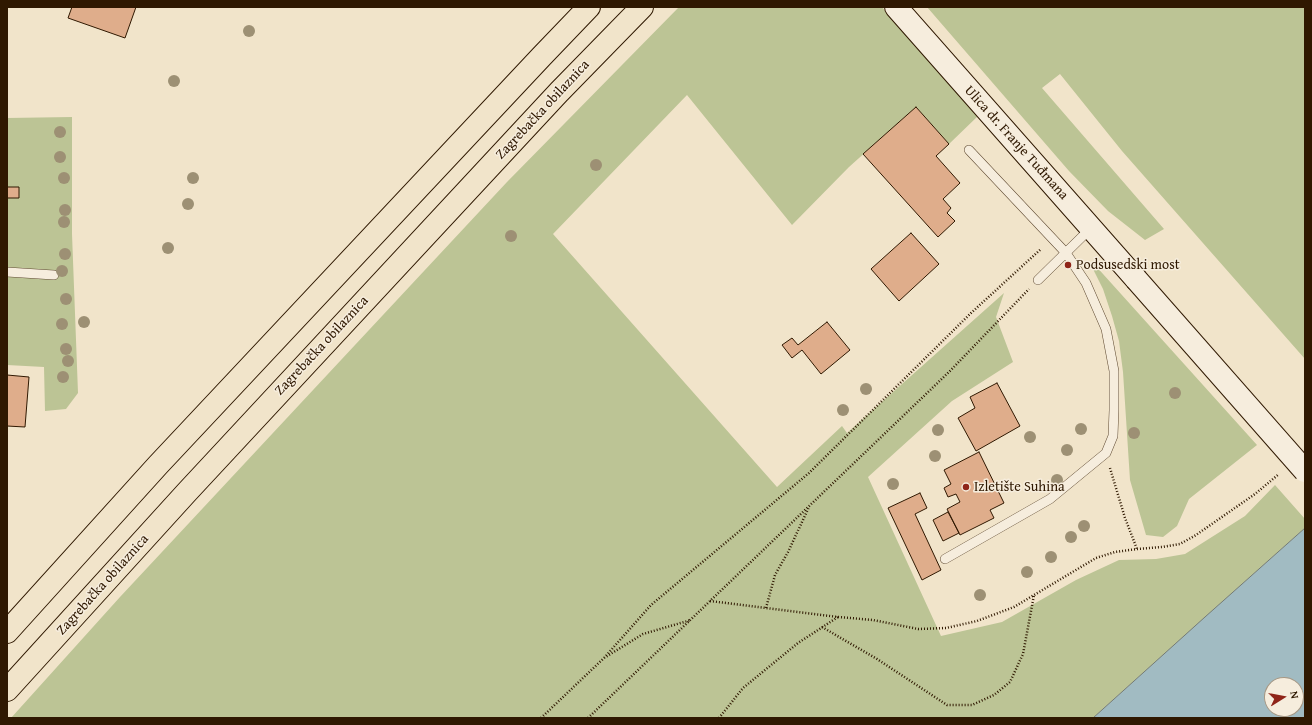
<!DOCTYPE html>
<html>
<head>
<meta charset="utf-8">
<style>
	body { margin:0 }
	#map { position:relative; width:1312px; height:725px; overflow:hidden; background:#f1e4ca; font-family:"Gentium Book Plus",serif }
	canvas { display:block }
	.frame { position:absolute; inset:0; border:8px solid #2f1801; pointer-events:none }
	.north { position:absolute; left:1264px; top:677px; width:40px; height:40px; box-sizing:border-box; background:#f6eddd; border:1px solid #a69885; border-radius:50%; rotate:79deg; font-size:11px; font-weight:700; line-height:16px; text-align:center; color:#2f1801 }
	.north::after { content:''; display:block; margin:auto; width:14px; height:18px; background:#8f2418; clip-path:polygon(50% 0,100% 100%,50% 72%,0 100%) }
</style>
</head>
<body>
<div id="map">
<canvas width="1312" height="725"></canvas>
<div class="frame"></div>
<div class="north">N</div>
</div>
<script>
const context = document.querySelector('canvas').getContext('2d');
context.lineJoin = 'round';
function fill(path, color) { context.fillStyle = color; context.fill(path, 'evenodd'); }
const toPath = rows => new Path2D(rows.map(r => 'M' + r).join(''));
function trace(path, color, width, dash) { context.strokeStyle = color; context.lineWidth = width; context.lineCap = dash ? 'butt' : 'round'; context.setLineDash(dash || []); context.stroke(path); }
function label(font, color, halo, rows, align = 'center') {
  context.font = font + ' "Gentium Book Plus",serif'; context.lineWidth = 3; context.setLineDash([]); context.textBaseline = 'middle'; context.strokeStyle = halo; context.fillStyle = color; for (const [text, x, y, turn = 0] of rows) {
    context.save(); context.translate(x, y); context.rotate((+turn || 0) * Math.PI / 180); context.textAlign = isNaN(turn) ? turn : align; if (halo) context.strokeText(text, 0, 0); context.fillText(text, 0, 0); context.restore();
  }
}
const green = toPath([
	[679,7,882,7,978,116,949,144,916,107,849,167,792,225,687,95,553,234,777,487,842,426,847,433,1004,293,996,317,1013,362,952,401,868,477,941,636,1002,622,1076,580,1119,560,1156,559,1185,554,1245,516,1275,485,1305,519,1305,528,1093,718,11,718,120,597,507,182],
	[927,7,1305,7,1305,359,1122,151,1060,74,1042,88,1164,229,1145,240,1108,211,1069,171],
	[72,117,72,234,78,393,66,409,45,411,44,367,7,365,7,118],
	[1090,263,1094,264,1257,445,1189,499,1177,526,1163,537,1146,535,1130,480,1123,372,1119,341,1112,316,1103,289]
]);
const water = toPath([
	[1305,528,1305,718,1093,718,1205,617,1305,528],
	[1272,685,1296,685,1296,709,1272,709,1272,685]
]);
const building = toPath([
	[72,7,136,7,125,38,68,18,72,7],
	[916,107,949,144,936,156,960,183,943,199,951,208,947,213,955,221,938,237,863,154,916,107],
	[7,187,19,187,19,198,7,198,7,187],
	[911,233,939,264,899,301,871,269,911,233],
	[827,322,850,350,821,374,802,350,792,358,782,345,792,338,798,345,827,322],
	[7,375,29,377,25,427,7,426,7,375],
	[997,383,1020,426,976,451,958,418,975,408,970,397,997,383],
	[979,452,1004,503,990,510,994,518,960,535,947,509,960,502,956,494,948,497,944,488,951,484,944,470,979,452],
	[920,493,927,508,915,514,941,570,922,580,888,508,920,493],
	[948,512,959,533,943,541,933,520,948,512]
]);
const path = toPath([
	[1110,468,1125,518,1137,549],
	[710,601,838,617,873,620,918,629,946,628,977,621,1014,607,1096,558,1115,552,1137,549,1162,547,1180,544,1196,535,1255,494,1279,474],
	[766,608,775,575,788,552,809,507],
	[822,627,877,659,947,705,972,705,994,695,1010,682,1023,654,1034,595],
	[604,658,651,605,809,473,971,313,1041,249],
	[541,718,604,658,643,634,691,620],
	[588,718,950,371,1029,289],
	[719,718,743,688,798,643,838,617]
]);
const service = toPath([
	[7,272,54,275],
	[1038,280,1091,228],
	[945,559,1050,499,1106,453,1113,436,1114,410,1114,371,1106,329,1086,283,1066,253,969,150]
]);
const secondary = toPath([
	[896,7,1136,279]
]);
const motorway = toPath([
	[7,632,158,465,541,57,589,7],
	[7,690,187,492,559,92,642,7]
]);
const secondaryBridge = toPath([
	[1136,279,1305,471]
]);
const trees = [
	[249,31],
	[174,81],
	[60,132],
	[60,157],
	[596,165],
	[64,178],
	[193,178],
	[188,204],
	[65,210],
	[64,222],
	[511,236],
	[168,248],
	[65,254],
	[62,271],
	[66,299],
	[84,322],
	[62,324],
	[66,349],
	[68,361],
	[63,377],
	[866,389],
	[1175,393],
	[843,410],
	[1081,429],
	[938,430],
	[1134,433],
	[1030,437],
	[1067,450],
	[935,456],
	[1057,480],
	[893,484],
	[1084,526],
	[1071,537],
	[1051,557],
	[1027,572],
	[980,595]
];
const markers = [
	[1068,265,4,"#8f2418"],
	[966,487,4,"#8f2418"]
];
const streetNames = [
	["Zagrebačka obilaznica",543,110,-47],
	["Ulica dr. Franje Tuđmana",1016,143,48],
	["Zagrebačka obilaznica",322,346,-47],
	["Zagrebačka obilaznica",103,585,-48]
];
const poiNames = [
	["Podsusedski most",1076,265],
	["Izletište Suhina",974,487]
];
fill(green, '#bcc495');
fill(water, '#a1bbc2');
trace(water, '#737a75', 1);
fill(building, '#dfad8b');
trace(building, '#2f1801', 1);
trace(service, '#604b33', 10);
trace(secondary, '#2f1801', 24);
trace(motorway, '#2f1801', 24);
trace(path, '#2f1801', 2.5, [1, 2]);
trace(service, '#f6eddd', 9);
trace(secondary, '#f6eddd', 22);
trace(motorway, '#f1e4ca', 22);
trace(secondaryBridge, '#2f1801', 24, []);
trace(secondaryBridge, '#f6eddd', 22);
context.fillStyle = '#9d9074';
for (const [x, y] of trees) { context.beginPath(); context.arc(x, y, 6, 0, 2 * Math.PI); context.fill(); }
for (const [x, y, r, color] of markers) { const dot = new Path2D(); dot.arc(x, y, r, 0, 2 * Math.PI); context.fillStyle = color; context.fill(dot); trace(dot, '#f6eddd', 1.5); }
label('14px', '#2f1801', '#f6eddd', streetNames);
label('14px', '#2f1801', '#f6eddd', poiNames, 'left');
</script>
</body>
</html>
